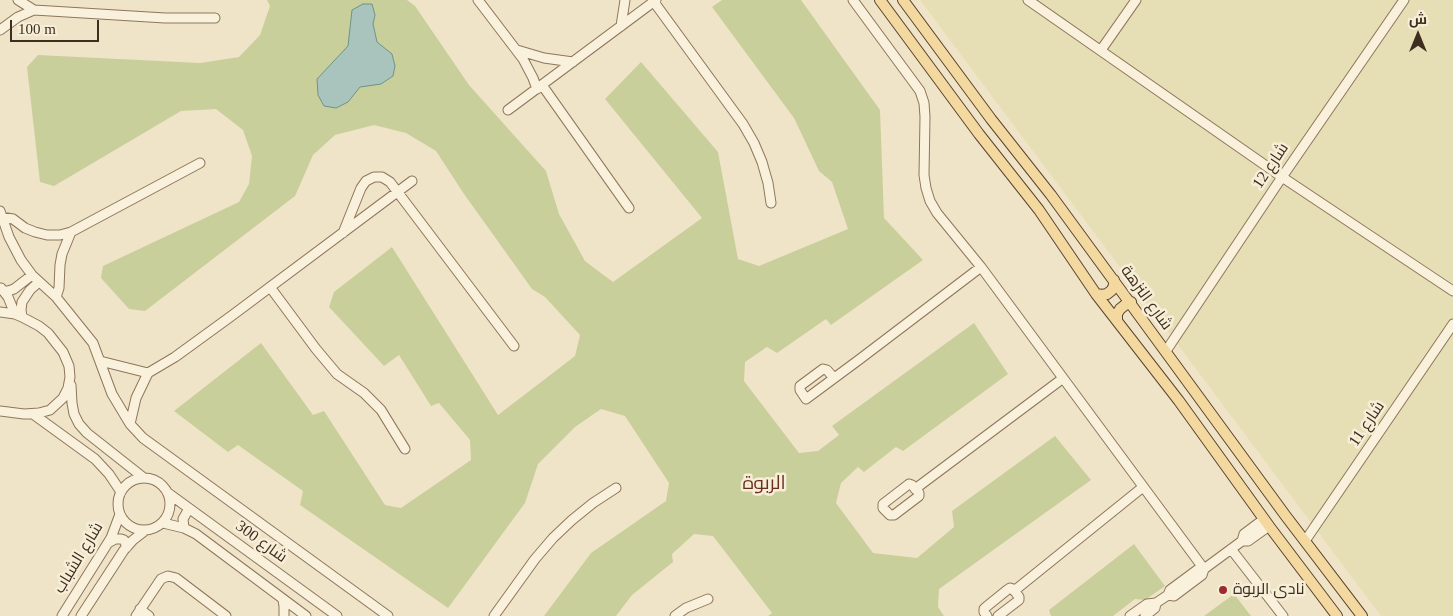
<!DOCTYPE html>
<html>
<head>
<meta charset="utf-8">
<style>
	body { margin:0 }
	#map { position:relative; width:1453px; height:616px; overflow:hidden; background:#f0e4c8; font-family:"Times New Roman",Cairo,serif }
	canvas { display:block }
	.north { position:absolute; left:1393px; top:10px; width:50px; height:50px; -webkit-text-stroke:4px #f7eed8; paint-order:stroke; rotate:0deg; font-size:14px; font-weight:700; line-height:20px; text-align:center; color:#3d2e20 }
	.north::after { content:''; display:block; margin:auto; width:18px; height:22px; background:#3d2e20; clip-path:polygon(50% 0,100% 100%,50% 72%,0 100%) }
	.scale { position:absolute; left:10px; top:20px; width:89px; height:22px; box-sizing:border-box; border:2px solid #3d2e20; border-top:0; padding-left:6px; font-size:15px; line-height:18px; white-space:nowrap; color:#3d2e20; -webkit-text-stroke:4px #f7eed8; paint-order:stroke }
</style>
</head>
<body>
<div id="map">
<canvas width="1453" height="616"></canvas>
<div class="north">ش</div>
<div class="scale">100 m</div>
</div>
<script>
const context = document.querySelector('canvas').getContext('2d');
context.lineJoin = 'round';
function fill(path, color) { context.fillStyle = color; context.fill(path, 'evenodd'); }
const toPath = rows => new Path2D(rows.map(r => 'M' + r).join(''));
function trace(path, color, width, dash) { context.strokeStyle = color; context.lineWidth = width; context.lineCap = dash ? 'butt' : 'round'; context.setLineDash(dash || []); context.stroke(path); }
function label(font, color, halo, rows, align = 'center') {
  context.font = font + ' "Times New Roman",Cairo,serif'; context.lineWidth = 5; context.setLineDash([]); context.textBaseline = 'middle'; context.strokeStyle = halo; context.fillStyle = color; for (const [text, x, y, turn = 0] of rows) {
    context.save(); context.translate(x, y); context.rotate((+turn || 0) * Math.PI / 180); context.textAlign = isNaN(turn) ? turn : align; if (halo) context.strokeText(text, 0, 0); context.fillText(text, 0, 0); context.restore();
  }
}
const farmland = toPath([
	[920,0,1453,0,1453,616,1381,616]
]);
const green = toPath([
	[267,0,407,0,415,6,469,85,546,171,559,214,585,261,613,282,702,218,605,99,641,62,718,152,738,259,759,266,848,229,832,182,819,171,794,118,712,7,722,0,801,0,880,110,884,218,923,260,831,325,826,319,777,353,767,347,745,362,744,381,799,453,818,451,839,435,832,426,974,323,1008,374,903,451,896,447,864,472,858,467,841,483,836,503,873,553,917,558,954,527,952,511,1055,436,1091,480,939,589,938,607,944,616,768,616,772,613,713,536,694,534,672,554,673,562,632,595,616,616,544,616,591,553,666,501,669,483,625,416,601,409,575,427,538,464,525,503,448,608,300,505,303,491,238,445,228,452,174,411,261,343,313,415,324,411,385,505,401,508,471,460,470,440,439,403,431,406,399,355,384,366,329,307,334,292,392,247,498,415,575,356,580,335,545,297,532,289,464,194,436,151,406,133,374,125,335,135,313,155,295,196,145,311,129,309,101,278,103,266,239,202,249,184,252,156,243,130,216,109,181,111,54,186,40,182,27,67,38,55,200,63,239,57,260,35,270,6],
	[1134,544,1165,586,1145,600,1135,599,1113,616,1051,616,1049,610],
	[1234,594,1251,616,1204,616]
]);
const water = toPath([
	[363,4,372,4,375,15,373,24,377,42,392,54,395,66,393,76,381,84,360,87,348,102,336,108,324,106,318,95,317,79,348,46,352,10,363,4]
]);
const minor = toPath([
	[18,0,34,10],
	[478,0,523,59,533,78,537,89],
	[853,0,920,91,924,103,925,117,924,175,926,188,930,201,937,213,981,267,1204,569],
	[1028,0,1282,177,1453,291],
	[654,2,743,124,754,143,762,162,768,183,771,203],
	[621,26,625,0],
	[0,30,18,17,34,10,165,18,215,18],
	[517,50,544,58,573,62],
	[1101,50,1136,0],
	[542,85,629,208],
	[508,110,656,0],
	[0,211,9,237,21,260,32,275,56,297,93,343,112,394,130,424,143,438,388,616],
	[1,217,13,219,25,228,35,232,47,235,60,235,71,232,200,163],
	[343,233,361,188,366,181,374,177,382,177,390,182,514,346],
	[270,287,316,349,337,374,364,393,381,410,405,449],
	[1,288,8,297,15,314],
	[3,291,8,291,14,289,32,275],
	[56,297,59,288,60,265,62,254,71,232],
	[0,312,15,314,22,317,39,326,48,333,63,352,69,366,70,377,68,388,63,398,50,410,39,413,24,414,0,411],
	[22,317,21,310,22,302,30,290,39,282],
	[1166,351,1280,180,1404,0],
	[100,361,148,373],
	[834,378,827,370,823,369,800,386,800,390,806,399,860,359,981,267],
	[71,385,72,403,74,414,79,424,87,433,144,478],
	[33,414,95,459,109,474,121,492],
	[130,424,136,398,148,373,175,357,230,317,412,181],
	'118 504a26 26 0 1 1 52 0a26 26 0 1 1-52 0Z',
	[909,484,912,485,919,493,919,496,894,515,890,515,883,508,883,504,909,484],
	[915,489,1062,379],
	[168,493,337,616],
	[163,523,184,528,196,534,306,616],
	[184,528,183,519,187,512,190,509],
	[1242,541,1244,534,1264,519],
	[1305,541,1453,324],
	[108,543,115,539,121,539,124,540,127,547],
	[1231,549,1283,616],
	[1014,591,1143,487],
	[1168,595,1174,596,1202,575,1204,569],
	[283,600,284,606,284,616],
	[140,609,149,616],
	[62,616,111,538,120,514],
	[81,616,124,550,133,540,146,530],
	[136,616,161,579,168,576,176,578,226,616],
	[494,616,535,559,553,538,572,520,593,503,616,488],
	[675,616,686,608,708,599],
	[987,616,984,612,984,609,986,607,1007,590,1010,588,1013,589,1019,597,1019,600,998,616],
	[1130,616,1147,604,1156,603,1168,595,1170,590,1197,570,1204,569,1242,541,1248,541,1269,526],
	[1145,616,1155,608,1156,603]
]);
const major = toPath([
	[880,0,979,134,1039,210,1096,294,1179,401,1269,526,1337,616],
	[903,0,991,119,1051,195,1285,515,1362,616],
	[1096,294,1102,295,1107,294,1112,290,1114,285,1114,280],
	[1117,321,1117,314,1120,309,1125,305,1131,302]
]);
const markers = [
	[1223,590,5,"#9e2a2b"]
];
const streetNames = [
	["شارع 12",1271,166,-56],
	["شارع النزهة",1146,298,54],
	["شارع 11",1367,424,-56],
	["شارع 300",261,542,36],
	["شارع الشباب",79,558,-59]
];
const poiNames = [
	["نادى الربوة",1233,590]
];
const quarterNames = [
	["الربوة",764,484]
];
fill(farmland, '#e6deb5');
fill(green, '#c9cf9b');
fill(water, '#a9c4bc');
trace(water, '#6f938a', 1);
trace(minor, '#8d765c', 11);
trace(major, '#5b4430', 12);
trace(minor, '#faf1dc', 9);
trace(major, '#f3d9a0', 10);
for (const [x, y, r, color] of markers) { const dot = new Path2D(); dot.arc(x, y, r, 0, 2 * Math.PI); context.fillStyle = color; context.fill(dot); trace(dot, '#f7eed8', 2); }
label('16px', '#3d2e20', '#f7eed8', streetNames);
label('16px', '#3d2e20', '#f7eed8', poiNames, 'left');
label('19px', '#6b2e1e', '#f7eed8', quarterNames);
</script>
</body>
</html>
